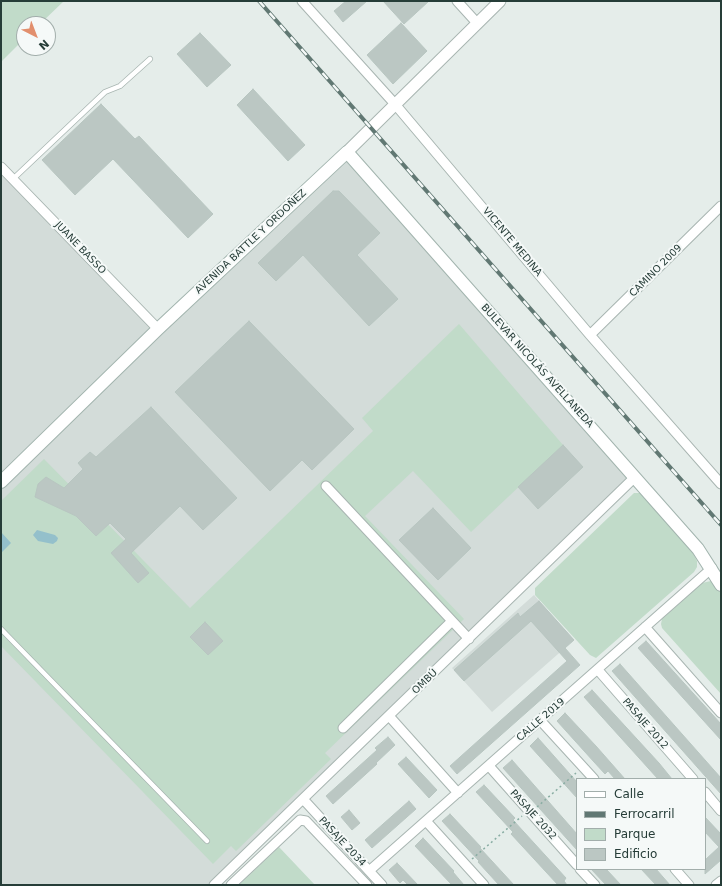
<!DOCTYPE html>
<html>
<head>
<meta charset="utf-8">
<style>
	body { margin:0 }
	#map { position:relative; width:722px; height:886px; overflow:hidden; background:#e5edea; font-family:"DejaVu Sans",sans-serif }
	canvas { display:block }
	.frame { position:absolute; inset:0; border:2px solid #263d38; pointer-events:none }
	.legend { position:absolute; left:576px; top:778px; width:130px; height:92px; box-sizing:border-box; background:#f5f9f8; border:1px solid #a2aeab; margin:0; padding:5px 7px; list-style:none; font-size:12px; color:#263d38 }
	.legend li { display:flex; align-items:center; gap:8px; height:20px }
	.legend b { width:20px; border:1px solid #a2aeab }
	.north { position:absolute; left:16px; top:16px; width:40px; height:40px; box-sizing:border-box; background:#f5f9f8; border:1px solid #a2aeab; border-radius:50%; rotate:138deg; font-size:11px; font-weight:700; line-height:16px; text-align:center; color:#263d38 }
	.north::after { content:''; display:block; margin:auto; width:14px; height:18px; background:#e28f6d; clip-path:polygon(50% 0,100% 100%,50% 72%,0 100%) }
</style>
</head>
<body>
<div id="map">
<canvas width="722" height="886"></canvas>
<div class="frame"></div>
<ul class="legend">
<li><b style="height:5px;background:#fff"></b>Calle</li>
<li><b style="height:5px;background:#617873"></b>Ferrocarril</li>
<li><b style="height:11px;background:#c1dbc9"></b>Parque</li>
<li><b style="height:11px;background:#bbc7c3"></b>Edificio</li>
</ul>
<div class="north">N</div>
</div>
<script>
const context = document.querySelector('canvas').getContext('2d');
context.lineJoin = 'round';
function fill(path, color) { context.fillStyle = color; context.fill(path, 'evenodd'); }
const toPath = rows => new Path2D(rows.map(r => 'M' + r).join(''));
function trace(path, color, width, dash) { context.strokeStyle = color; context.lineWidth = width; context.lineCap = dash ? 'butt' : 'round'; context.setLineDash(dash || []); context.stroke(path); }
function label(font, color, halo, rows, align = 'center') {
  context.font = font + ' "DejaVu Sans",sans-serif'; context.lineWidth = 4; context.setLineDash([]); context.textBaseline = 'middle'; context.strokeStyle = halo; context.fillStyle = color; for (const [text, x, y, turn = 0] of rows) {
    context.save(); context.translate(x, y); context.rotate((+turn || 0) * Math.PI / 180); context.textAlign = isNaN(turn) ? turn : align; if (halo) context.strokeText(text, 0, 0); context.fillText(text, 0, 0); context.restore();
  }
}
const built = toPath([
	[347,152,635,477,214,885,1,885,1,167,158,329],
	[534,595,574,640,492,712,452,668]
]);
const green = toPath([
	[1,1,64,1,40,24,24,24,24,39,1,62],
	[459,324,563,445,471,532,413,471,365,516,464,619,325,753,331,759,236,851,231,846,213,864,1,646,1,501,44,459,190,608,373,431,362,418],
	[634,493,640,493,665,520,693,553,697,561,697,567,694,572,596,658,590,655,535,595,535,588],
	[711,581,716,584,721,594,721,694,662,628,661,624,662,619,702,583],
	[279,847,315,885,239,885]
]);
const water = toPath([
	[37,530,55,535,58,538,57,541,53,544,38,541,33,535],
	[1,532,11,543,2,552,1,551]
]);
const building = toPath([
	[346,1,367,1,343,22,334,11,346,1],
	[383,1,429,1,404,24,383,1],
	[401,23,427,51,393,84,367,55,401,23],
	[200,33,231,65,207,87,177,54,200,33],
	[253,89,305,145,288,161,237,105,253,89],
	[101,104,135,139,139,136,213,214,188,238,113,159,75,195,42,160,101,104],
	[333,191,339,191,380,233,357,255,398,299,369,326,303,255,276,281,258,263,333,191],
	[249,321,354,429,312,470,302,460,270,491,175,392,249,321],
	[151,407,237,498,203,530,180,506,131,553,149,573,138,583,111,553,126,539,110,523,96,536,76,516,35,497,38,484,46,477,64,488,83,469,78,463,90,452,96,457,151,407],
	[563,445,583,467,538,509,518,487,563,445],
	[433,508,471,548,438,580,399,540,433,508],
	[539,601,574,640,565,648,580,665,457,774,450,766,567,661,531,621,464,681,454,670,518,613,520,617,539,601],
	[205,622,223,641,208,655,190,637,205,622],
	[646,641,721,724,721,740,638,648,646,641],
	[620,664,721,778,721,794,612,671,620,664],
	[592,690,659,763,672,779,658,779,584,697,592,690],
	[565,713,596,746,625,779,615,779,608,771,605,774,594,762,557,721,565,713],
	[388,737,395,745,376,763,377,764,333,804,326,796,377,750,375,748,388,737],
	[538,738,577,782,577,798,530,746,538,738],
	[406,757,437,790,429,798,398,764,406,757],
	[512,760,577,834,577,850,503,768,512,760],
	[484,785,515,818,513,820,566,878,564,881,567,885,558,885,511,834,513,832,476,792,484,785],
	[409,801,416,809,372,848,365,840,409,801],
	[349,810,360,823,352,830,341,817,349,810],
	[450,814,481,847,480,848,514,885,499,885,478,862,479,861,442,821,450,814],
	[705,817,721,834,721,860,705,874,705,860,719,847,705,832,705,817],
	[423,838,454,871,453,872,464,885,452,885,415,846,423,838],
	[397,863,418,885,408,885,403,880,400,883,389,870,397,863],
	[591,869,606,869,621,885,606,885,591,869],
	[641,869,656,869,670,885,656,885,641,869]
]);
const path = toPath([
	[537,807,576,773],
	[472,859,522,816]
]);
const service = toPath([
	[13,179,105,92,120,86,150,59],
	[1,629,207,841]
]);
const minor = toPath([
	[302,1,394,103,590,335,721,484],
	[457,1,477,23],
	[1,167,158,329],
	[590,335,721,206],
	[326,486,469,639],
	[645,627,721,713],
	[598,670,693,779],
	[389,716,458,793],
	[540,720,594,779],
	[343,728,452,621],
	[489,766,577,865],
	[705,792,721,811],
	[303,799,382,885],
	[426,821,484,885],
	[580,869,595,885],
	[675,869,689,885],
	[369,871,712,568],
	[214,885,635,477],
	[231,885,300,820,306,821,367,885],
	[716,885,721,881]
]);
const tertiary = toPath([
	[347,152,500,1]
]);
const secondary = toPath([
	[1,482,158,329,347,152,698,549,721,585]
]);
const rail = toPath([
	[259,1,721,525]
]);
const streetNames = [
	["AVENIDA BATTLE Y ORDOÑEZ",251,242,-43],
	["VICENTE MEDINA",512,242,50],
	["JUANE BASSO",80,248,46],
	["CAMINO 2009",656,271,-45],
	["BULEVAR NICOLÁS AVELLANEDA",537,366,48],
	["OMBÚ",425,682,-44],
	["CALLE 2019",541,720,-41],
	["PASAJE 2012",645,724,49],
	["PASAJE 2032",533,815,48],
	["PASAJE 2034",342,842,47]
];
fill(built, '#d3dcd9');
fill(green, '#c1dbc9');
fill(water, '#94c0cb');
fill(building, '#bbc7c3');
trace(building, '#b8c6c1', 1);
trace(service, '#a8b5b1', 6);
trace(minor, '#a8b5b1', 11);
trace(tertiary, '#a8b5b1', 13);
trace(secondary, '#a2b4ae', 14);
trace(path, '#89ada3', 1.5, [2, 3]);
trace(service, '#fff', 4.5);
trace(minor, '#fff', 9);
trace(tertiary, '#fff', 11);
trace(secondary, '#fff', 12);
trace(rail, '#617873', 4);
trace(rail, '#f5f9f8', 2.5, [8]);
label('10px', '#263d38', '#f5f9f8', streetNames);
</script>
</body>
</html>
